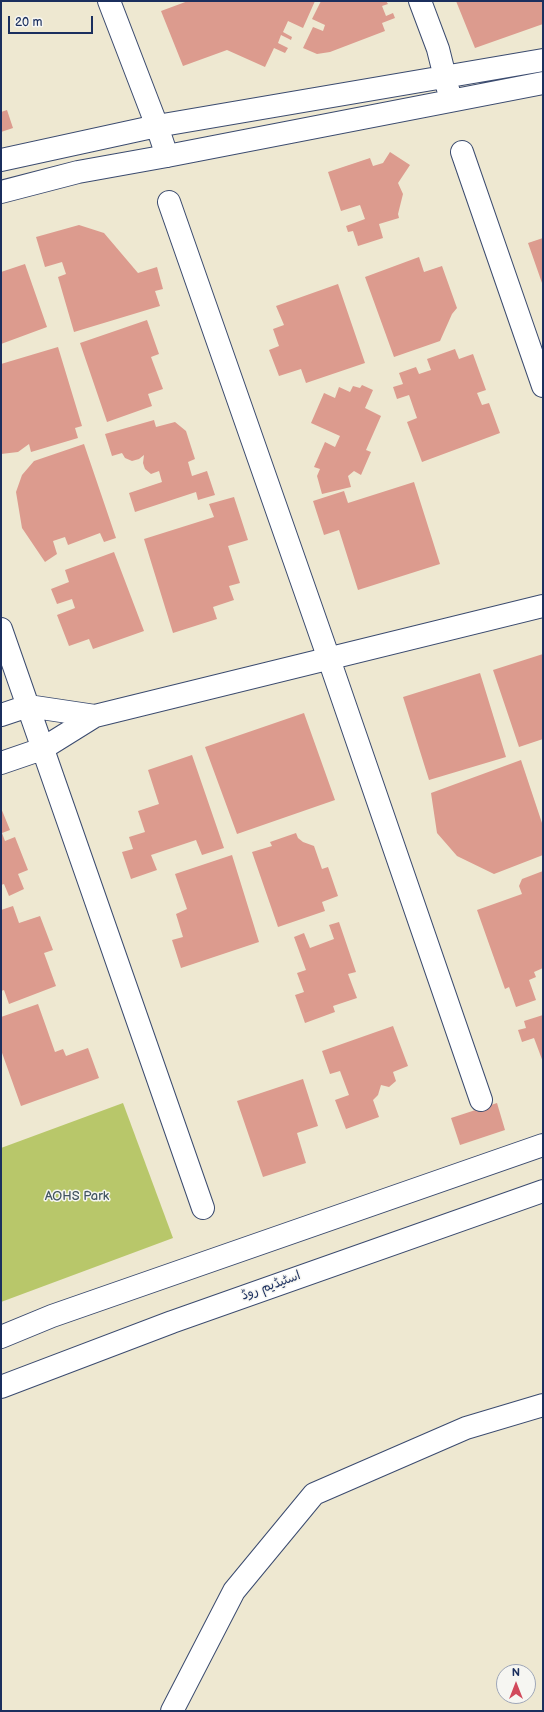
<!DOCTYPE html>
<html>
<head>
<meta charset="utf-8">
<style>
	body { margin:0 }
	#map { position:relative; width:544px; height:1712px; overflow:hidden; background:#eee8d1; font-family:"Balsamiq Sans",sans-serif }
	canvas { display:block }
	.frame { position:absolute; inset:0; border:2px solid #1b2f5e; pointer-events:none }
	.north { position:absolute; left:496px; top:1664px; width:40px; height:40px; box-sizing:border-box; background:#f6f6f2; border:1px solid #9ea6b7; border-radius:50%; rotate:0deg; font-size:11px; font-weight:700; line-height:16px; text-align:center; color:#1b2f5e }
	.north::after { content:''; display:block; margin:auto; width:14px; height:18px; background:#d1495b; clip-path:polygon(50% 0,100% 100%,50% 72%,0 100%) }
	.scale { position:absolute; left:8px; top:16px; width:85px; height:18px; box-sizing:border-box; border:2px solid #1b2f5e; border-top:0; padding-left:5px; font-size:12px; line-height:14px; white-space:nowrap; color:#1b2f5e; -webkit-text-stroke:3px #f6f6f2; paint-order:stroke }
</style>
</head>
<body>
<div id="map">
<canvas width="544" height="1712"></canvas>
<div class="frame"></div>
<div class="north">N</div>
<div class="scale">20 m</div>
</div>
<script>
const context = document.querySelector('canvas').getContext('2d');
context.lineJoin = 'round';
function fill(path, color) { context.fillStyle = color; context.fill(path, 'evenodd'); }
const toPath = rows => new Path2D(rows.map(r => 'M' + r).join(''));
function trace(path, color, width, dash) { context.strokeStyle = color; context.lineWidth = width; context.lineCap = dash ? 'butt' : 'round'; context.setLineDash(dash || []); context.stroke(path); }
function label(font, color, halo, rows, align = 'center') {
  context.font = font + ' "Balsamiq Sans","Playpen Sans Arabic",sans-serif'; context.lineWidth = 3; context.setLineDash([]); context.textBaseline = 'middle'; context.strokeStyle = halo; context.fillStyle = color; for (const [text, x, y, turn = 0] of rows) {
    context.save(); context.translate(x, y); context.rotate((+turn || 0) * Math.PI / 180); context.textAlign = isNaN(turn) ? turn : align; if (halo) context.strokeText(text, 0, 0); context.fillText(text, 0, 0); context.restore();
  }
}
const green = toPath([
	[123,1103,173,1238,1,1302,1,1148]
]);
const building = toPath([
	[188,1,315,1,303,28,288,21,283,32,292,37,291,40,281,35,278,43,288,48,285,53,274,48,265,67,227,50,183,66,161,11],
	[321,1,386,1,388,4,382,6,386,16,393,13,395,18,382,23,385,31,330,52,317,54,303,48,313,27,323,31,325,25,312,19],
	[456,1,543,1,543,24,475,48],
	[7,110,13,128,1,132,1,112],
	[390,152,410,165,398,183,403,194,398,214,399,218,379,224,383,238,358,246,353,231,348,232,346,226,365,219,360,205,341,211,328,172,370,158,373,166,383,163],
	[79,225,104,233,138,273,157,267,163,289,155,291,160,306,74,332,58,277,66,274,62,262,45,267,36,237],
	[543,238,543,283,542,283,528,243],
	[419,257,424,272,442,266,457,308,452,314,440,341,394,357,365,277],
	[25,264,47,327,1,344,1,272],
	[338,284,365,363,306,383,301,369,279,376,269,350,279,346,273,329,284,325,276,306],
	[147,320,159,354,151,357,163,389,148,394,152,406,107,422,80,343],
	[58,347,82,426,75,428,78,438,31,452,29,444,18,452,1,454,1,364],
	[455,349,459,359,473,354,486,390,477,393,482,405,489,403,500,433,422,462,407,422,417,418,409,395,397,399,393,387,403,384,399,373,416,367,419,374,431,370,427,359],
	[362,385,373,390,365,408,381,416,366,450,371,452,361,475,354,471,348,476,351,487,322,494,317,476,320,469,314,467,325,442,335,447,340,436,311,423,324,393,335,398,339,387,350,392,353,386,360,388],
	[154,420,156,427,175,422,186,431,195,459,188,462,192,476,207,471,215,495,198,500,196,492,135,512,129,493,162,482,159,471,151,474,145,469,143,463,144,455,139,459,132,461,125,458,122,453,112,456,105,434],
	[84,444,116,538,104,542,100,533,68,545,65,537,53,541,57,554,45,562,22,528,16,492,22,475,34,461],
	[414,482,440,564,358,590,339,530,324,535,313,501,344,491,348,503],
	[234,497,248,540,228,546,240,583,229,586,234,600,213,607,217,619,173,633,144,539,214,517,209,504],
	[114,552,144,631,93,649,89,639,69,646,57,615,75,608,72,599,57,604,51,589,69,582,65,570],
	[543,654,543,739,519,747,493,670],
	[480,673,506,757,429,780,403,697],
	[304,713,335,800,237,834,205,747],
	[192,755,224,848,202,855,196,840,151,855,157,870,131,879,122,852,133,849,129,837,145,832,138,811,159,804,148,770],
	[521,760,543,826,543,855,494,874,457,856,437,833,431,793],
	[1,808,10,830,2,833,5,841,15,837,28,870,18,874,24,889,9,896,4,884,1,885],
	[296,833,298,838,303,842,314,846,322,869,328,867,338,896,322,902,325,911,278,927,252,852,272,846,270,842],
	[232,855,259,942,181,968,172,940,183,937,176,914,187,909,175,874],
	[543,871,543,968,534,972,536,977,529,980,536,1000,516,1007,509,987,505,989,477,910,522,894,519,886,522,879],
	[13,906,19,923,40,916,53,950,44,953,56,986,9,1004,4,990,1,991,1,910],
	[339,922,356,972,348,974,357,998,333,1006,335,1012,305,1023,295,995,304,992,297,973,306,970,294,937,304,933,310,948,334,939,329,925],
	[38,1004,55,1052,63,1049,66,1056,88,1048,99,1078,21,1106,1,1050,1,1017],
	[543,1015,543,1062,534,1038,522,1042,518,1030,526,1028,524,1021],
	[393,1026,408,1066,393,1072,396,1081,389,1087,381,1085,378,1095,373,1100,379,1117,346,1129,335,1100,349,1095,340,1071,330,1074,322,1051],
	[303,1079,318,1126,297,1133,306,1163,263,1177,237,1101],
	[497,1103,505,1130,460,1145,451,1118]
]);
const street = toPath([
	[109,1,157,126,167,156],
	[420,1,438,49,449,93],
	[462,152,543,386],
	[1,160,157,126,543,60],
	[1,192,78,172,167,156,543,83],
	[169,202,329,659,481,1100],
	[1,629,203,1208],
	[1,715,28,706,95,716],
	[1,763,42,749,95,716,543,606],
	[172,1711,234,1591,314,1494,466,1428,543,1405]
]);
const primary = toPath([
	[1,1337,52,1316,543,1145],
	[1,1387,172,1322,543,1191]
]);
const parkNames = [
	["AOHS Park",77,1197]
];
const streetNames = [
	["اسٹیڈیم روڈ",271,1286,-20]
];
fill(green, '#b8c76a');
fill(building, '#dc9b8e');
trace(street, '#3b4b6f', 24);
trace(primary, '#3b4b6f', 24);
trace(street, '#fff', 22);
trace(primary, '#fff', 22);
label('13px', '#425561', '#f6f6f2', parkNames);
label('13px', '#1b2f5e', '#f6f6f2', streetNames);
</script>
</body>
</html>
